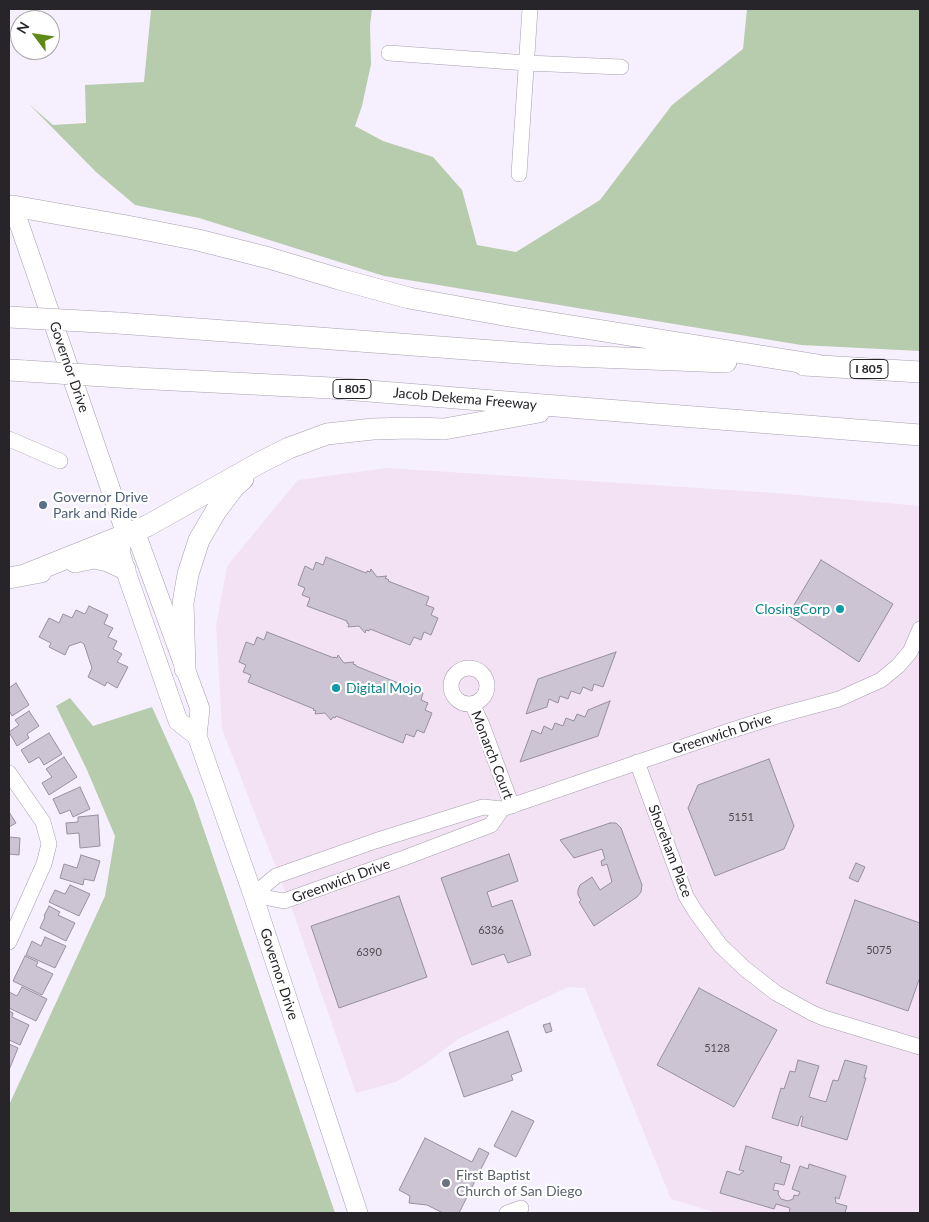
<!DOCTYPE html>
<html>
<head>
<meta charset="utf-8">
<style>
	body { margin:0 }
	#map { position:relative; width:929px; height:1222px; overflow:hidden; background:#f6effe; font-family:Lato,sans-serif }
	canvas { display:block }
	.frame { position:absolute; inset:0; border:10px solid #27242a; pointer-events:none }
	.north { position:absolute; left:10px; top:10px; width:50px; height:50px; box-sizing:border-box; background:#fff; border:1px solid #a9a7aa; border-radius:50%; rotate:301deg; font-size:14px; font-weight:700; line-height:20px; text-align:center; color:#27242a }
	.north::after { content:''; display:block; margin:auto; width:18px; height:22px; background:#5f8917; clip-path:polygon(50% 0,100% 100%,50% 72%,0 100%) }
</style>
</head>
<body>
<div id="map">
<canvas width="929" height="1222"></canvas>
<div class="frame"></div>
<div class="north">N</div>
</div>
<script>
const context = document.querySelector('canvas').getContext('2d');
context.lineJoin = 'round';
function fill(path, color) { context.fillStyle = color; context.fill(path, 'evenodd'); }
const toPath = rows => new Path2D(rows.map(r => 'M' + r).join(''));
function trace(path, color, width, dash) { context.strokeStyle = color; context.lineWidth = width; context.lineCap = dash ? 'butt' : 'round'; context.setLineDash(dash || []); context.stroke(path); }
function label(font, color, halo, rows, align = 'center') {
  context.font = font + ' Lato,sans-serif'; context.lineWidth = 4.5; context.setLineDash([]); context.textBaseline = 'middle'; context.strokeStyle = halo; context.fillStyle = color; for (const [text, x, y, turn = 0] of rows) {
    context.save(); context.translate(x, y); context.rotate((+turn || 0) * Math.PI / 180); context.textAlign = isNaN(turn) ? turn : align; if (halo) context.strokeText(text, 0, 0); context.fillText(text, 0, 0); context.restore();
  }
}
const commercial = toPath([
	[387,468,776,493,920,506,920,1213,717,1213,671,1199,585,988,568,987,458,1039,425,1064,396,1082,356,1093,292,909,222,729,216,626,227,566,298,480]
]);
const green = toPath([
	[153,9,372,9,370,25,371,64,362,106,355,126,383,141,433,157,462,190,477,245,516,252,600,200,672,105,743,49,747,9,920,9,920,351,801,345,384,276,199,218,135,205,96,172,29,104,53,125,86,123,85,85,144,82,151,10],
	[70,698,93,726,152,707,193,798,335,1213,9,1213,9,1105,105,896,115,836,87,770,56,706]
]);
const building = toPath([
	[326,557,366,573,367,571,370,572,371,569,377,577,387,576,385,578,389,580,388,581,429,597,426,605,434,608,431,615,438,618,431,635,424,632,421,640,414,637,410,645,370,629,369,631,366,630,365,633,359,626,348,627,349,624,347,623,347,621,307,606,310,598,302,595,305,588,298,585,305,566,313,570,316,562,323,565,326,557],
	[821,560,893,604,859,662,788,615,821,560],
	[89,606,108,615,104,624,113,628,108,637,117,641,113,649,122,654,117,662,128,667,117,688,107,682,105,686,88,677,92,668,84,644,81,642,69,646,65,655,49,647,51,643,39,637,49,618,59,623,63,614,72,618,76,610,85,614,89,606],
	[267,632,334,658,334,657,337,658,338,655,344,663,354,662,353,664,356,665,356,666,423,693,421,700,428,703,425,710,432,713,424,733,417,730,414,737,406,734,403,743,336,716,335,718,333,717,331,720,325,713,315,714,316,711,313,710,314,709,248,682,251,675,243,672,246,665,239,662,246,642,254,645,257,637,264,640,267,632],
	[616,652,603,687,594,684,592,691,583,687,580,694,571,691,568,699,560,696,558,703,549,699,547,707,526,714,538,679,616,652],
	[16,683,29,705,12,716,9,710,9,688,16,683],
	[610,701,598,736,520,762,532,730,541,734,544,726,552,730,555,723,563,726,566,718,574,721,577,714,585,717,588,710,610,701],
	[29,711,39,726,27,734,29,738,17,746,9,732,19,725,15,720,29,711],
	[49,733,62,754,44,765,39,757,29,763,21,750,49,733],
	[64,757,77,777,49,795,42,783,52,777,46,769,64,757],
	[769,759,794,826,784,849,715,876,688,808,698,785,769,759],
	[80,787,90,809,73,817,70,810,60,814,53,799,80,787],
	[9,812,16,823,9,827,9,812],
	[98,815,100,846,80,848,79,833,67,834,66,823,78,822,78,817,98,815],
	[610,823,616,823,621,828,642,885,641,892,637,897,594,926,579,902,581,900,578,895,578,890,580,885,592,877,600,890,612,882,607,864,602,866,601,861,605,859,602,849,574,858,560,840,610,823],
	[9,837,20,838,19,855,9,854,9,837],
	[509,854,518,881,487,892,492,907,512,900,531,955,508,963,504,954,472,965,441,878,509,854],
	[81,855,100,861,94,881,84,879,83,885,60,878,64,864,77,868,81,855],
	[856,863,865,867,858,882,849,878,856,863],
	[70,885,90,894,79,916,49,902,55,890,65,894,70,885],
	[399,896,427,977,339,1008,311,926,399,896],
	[855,900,920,923,920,977,908,1011,826,983,855,900],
	[49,906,60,912,58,915,75,923,66,941,40,928,45,917,44,916,49,906],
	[45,937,66,946,55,968,26,955,32,941,41,946,45,937],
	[25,956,38,962,36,966,53,974,42,995,13,981,25,956],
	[22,987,47,999,36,1021,9,1008,9,992,17,996,22,987],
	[699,988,777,1030,734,1107,657,1065,699,988],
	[9,1011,13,1013,12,1017,29,1025,20,1045,9,1040,9,1011],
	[550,1023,552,1031,546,1033,543,1025,550,1023],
	[508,1031,522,1071,511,1075,513,1080,464,1097,449,1053,508,1031],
	[9,1044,18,1048,9,1070,9,1044],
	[798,1060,819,1066,809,1097,826,1102,833,1080,838,1081,845,1060,867,1066,864,1078,866,1078,847,1140,801,1126,803,1117,801,1116,798,1126,772,1118,781,1088,784,1089,790,1071,795,1072,798,1060],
	[512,1111,534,1121,516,1157,494,1146,512,1111],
	[425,1138,472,1162,479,1148,489,1153,459,1213,443,1213,427,1205,409,1203,410,1196,399,1190,425,1138],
	[746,1146,782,1157,780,1162,790,1165,784,1185,775,1183,773,1190,779,1191,778,1194,781,1199,788,1201,793,1199,794,1195,798,1196,800,1192,792,1189,800,1166,808,1169,809,1164,846,1176,839,1199,835,1197,836,1203,847,1206,845,1213,789,1213,790,1208,776,1204,774,1209,720,1193,727,1171,739,1175,744,1171,739,1170,746,1146]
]);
const minor = toPath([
	[389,53,527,63,621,67],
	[519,174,530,9],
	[9,439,60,461],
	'451 686a18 18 0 1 1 36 0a18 18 0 1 1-36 0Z',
	[472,704,482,725,512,806],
	[637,762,686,896,695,911,720,945,744,968,776,993,812,1013,824,1018,920,1047],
	[9,773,43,822,49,844,44,864,9,942],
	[253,895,276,876,375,841,483,807,502,809,726,732,780,715,839,699,881,680,898,666,910,652,920,629],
	[253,895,284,901,404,858,491,825,502,809],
	[507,1213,521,1208]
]);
const major = toPath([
	[13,206,126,534,122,542,120,551,125,569,178,721,197,736],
	[126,534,137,539,139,542,200,709,197,736,253,895,358,1213]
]);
const highway = toPath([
	[9,207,13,206,127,226,198,240,269,258,339,279,409,298,509,316,818,365],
	[118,323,547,355,726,362],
	[804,365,920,372],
	[9,370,26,371],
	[135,378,331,388,920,435],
	[75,562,94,558,108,561,125,569],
	[27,574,147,526,261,462,289,448,327,434,373,429,411,428,444,429,539,412],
	[9,578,41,572],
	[185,669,183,603,188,574,199,540,216,511,234,487,243,479]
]);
const highwayBridge = toPath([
	[9,317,118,323],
	[26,371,135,378]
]);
const markers = [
	[43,505,5,"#5c6f8a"],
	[840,609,5,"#0f9aa8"],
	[336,688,5,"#0f9aa8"],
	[446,1183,5,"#6b7280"]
];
const numberNames = [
	["5151",741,817],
	["6336",491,930],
	["5075",879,950],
	["6390",369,952],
	["5128",717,1048]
];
const shields = [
	[869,369,38],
	[352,389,38]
];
const shieldNames = [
	["I 805",869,369],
	["I 805",352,389]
];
const streetNames = [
	["Governor Drive",69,367,71],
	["Jacob Dekema Freeway",465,399,5],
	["Greenwich Drive",722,734,-18],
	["Monarch Court",492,755,69],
	["Shoreham Place",670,851,69],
	["Greenwich Drive",341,881,-20],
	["Governor Drive",279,974,72]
];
const serviceNames = [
	["Governor Drive",53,497],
	["Park and Ride",53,513]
];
const cultureNames = [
	["ClosingCorp",830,609],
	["Digital Mojo",346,688,"left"]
];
const worshipNames = [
	["First Baptist",456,1175],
	["Church of San Diego",456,1191]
];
fill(commercial, '#f3e2f4');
fill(green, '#b6ccad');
fill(building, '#ccc4d2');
trace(building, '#97909d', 1);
trace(minor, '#a69fae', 16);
trace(major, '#a69fae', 20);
trace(highway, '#a69fae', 22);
trace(minor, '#fff', 15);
trace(major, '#fff', 19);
trace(highway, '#fff', 21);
trace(highwayBridge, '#a69fae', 22, []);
trace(highwayBridge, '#fff', 21);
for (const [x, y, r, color] of markers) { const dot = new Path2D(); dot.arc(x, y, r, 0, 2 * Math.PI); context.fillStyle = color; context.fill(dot); trace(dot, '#fff', 2); }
label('11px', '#504c54', null, numberNames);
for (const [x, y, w] of shields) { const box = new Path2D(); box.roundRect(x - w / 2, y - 9.5, w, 19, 4); context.fillStyle = '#fff'; context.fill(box); trace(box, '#27242a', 1); }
label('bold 12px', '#27242a', null, shieldNames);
label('14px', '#27242a', '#fff', streetNames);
label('14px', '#4e5e75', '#fff', serviceNames, 'left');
label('14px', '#0d838f', '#fff', cultureNames, 'right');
label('14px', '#5b616d', '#fff', worshipNames, 'left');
</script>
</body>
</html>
